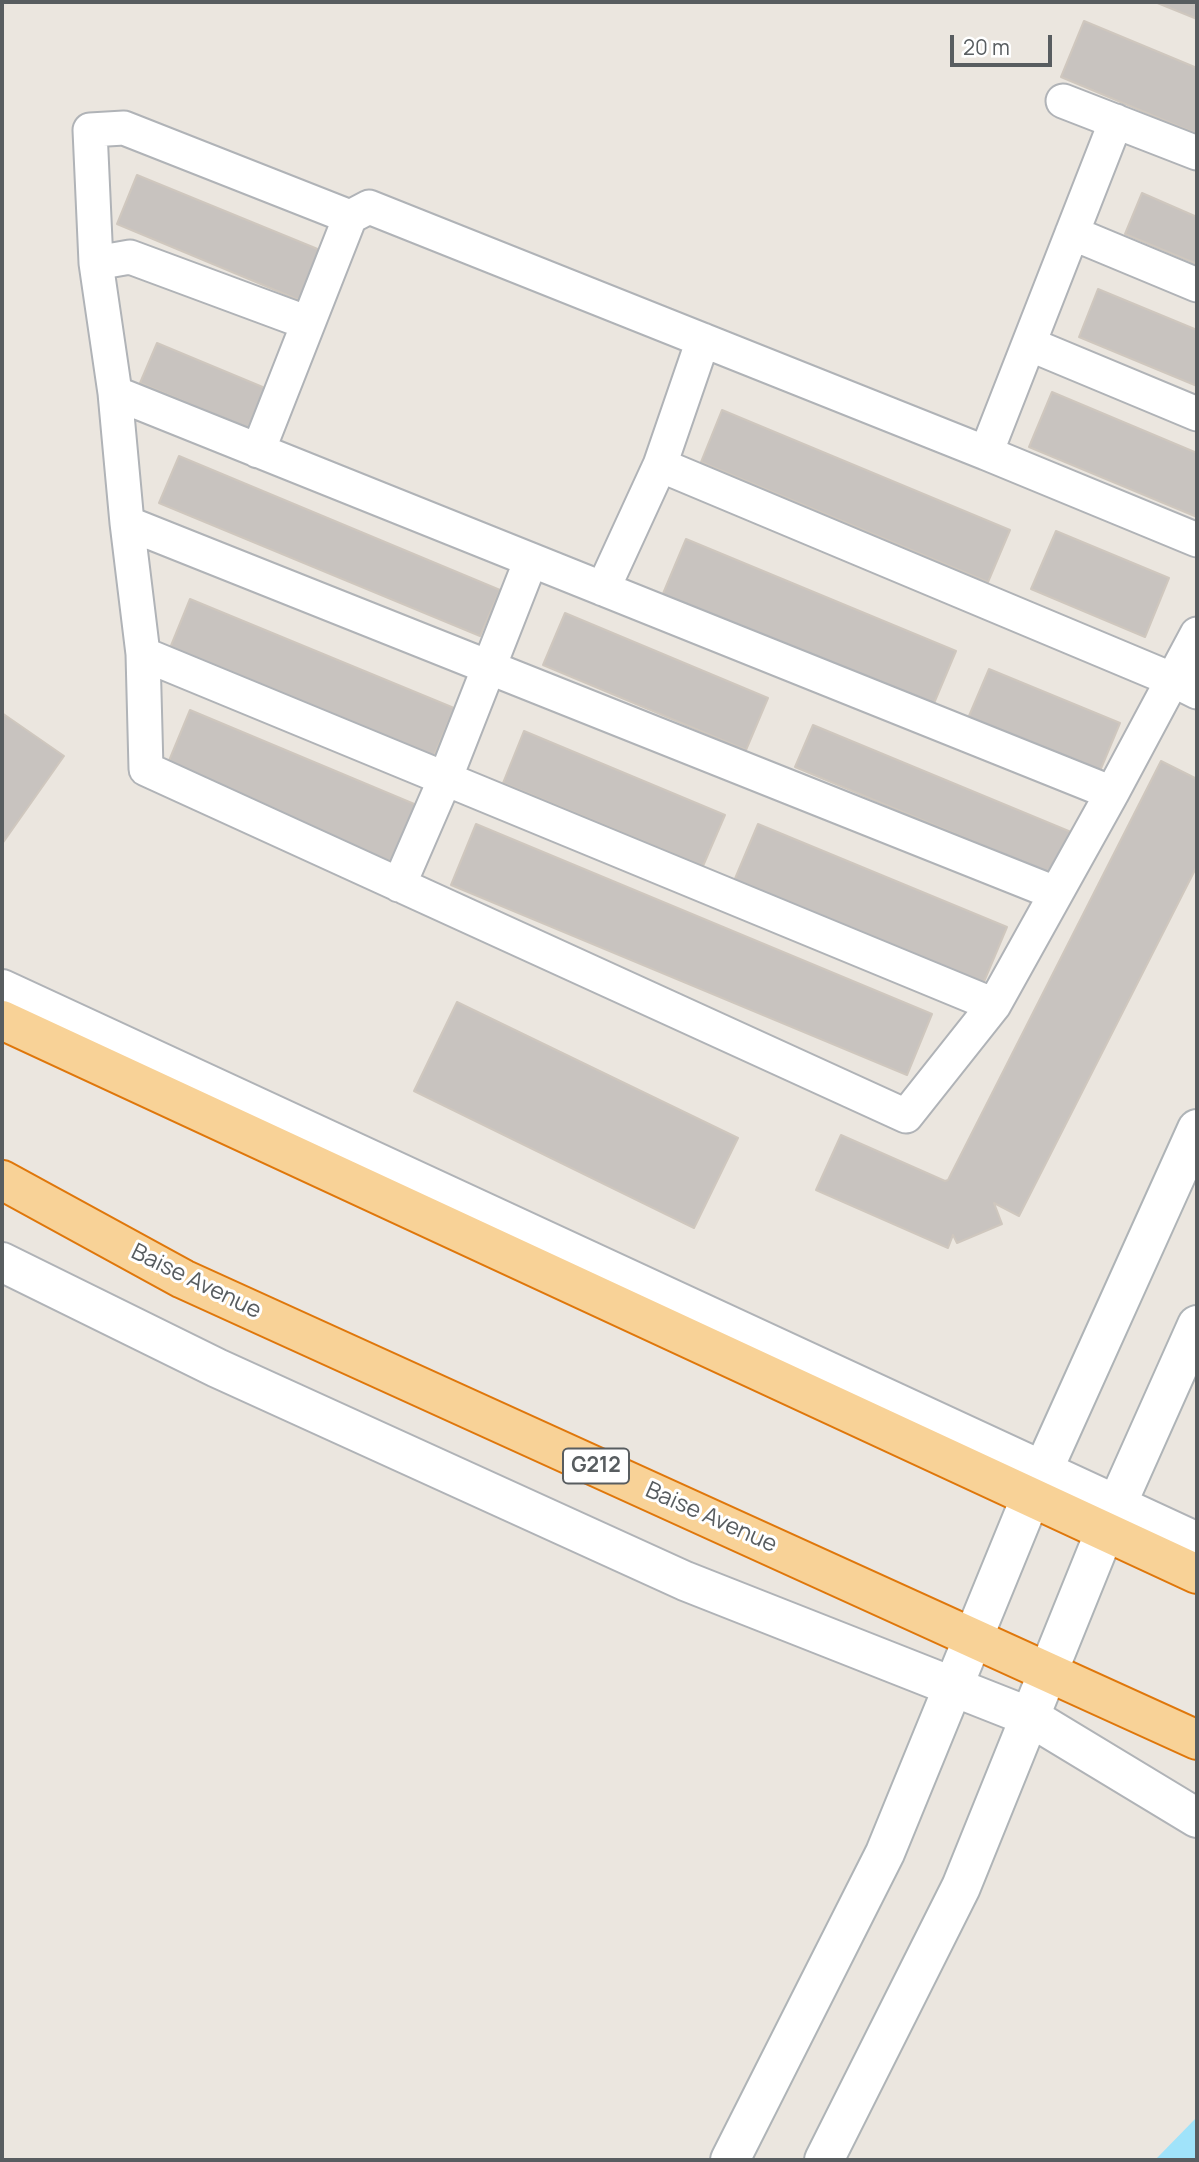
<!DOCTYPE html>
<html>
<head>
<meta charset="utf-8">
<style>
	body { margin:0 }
	#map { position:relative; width:1199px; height:2162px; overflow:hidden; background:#ebe6df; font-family:Manrope,sans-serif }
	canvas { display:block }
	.frame { position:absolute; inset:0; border:4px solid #585d60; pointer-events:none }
	.scale { position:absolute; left:950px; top:35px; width:102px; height:32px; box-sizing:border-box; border:4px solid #585d60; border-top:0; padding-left:9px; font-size:21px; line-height:24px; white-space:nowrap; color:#585d60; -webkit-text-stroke:5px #fff; paint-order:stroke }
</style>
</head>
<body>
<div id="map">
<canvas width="1199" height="2162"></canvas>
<div class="frame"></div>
<div class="scale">20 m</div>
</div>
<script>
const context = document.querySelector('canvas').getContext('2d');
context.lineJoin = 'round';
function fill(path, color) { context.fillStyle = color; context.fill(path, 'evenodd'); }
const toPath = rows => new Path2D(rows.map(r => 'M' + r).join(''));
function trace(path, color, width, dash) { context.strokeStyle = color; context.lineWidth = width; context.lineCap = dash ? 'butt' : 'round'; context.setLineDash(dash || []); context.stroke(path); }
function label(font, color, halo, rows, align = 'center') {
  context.font = font + ' Manrope,sans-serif'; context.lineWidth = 6; context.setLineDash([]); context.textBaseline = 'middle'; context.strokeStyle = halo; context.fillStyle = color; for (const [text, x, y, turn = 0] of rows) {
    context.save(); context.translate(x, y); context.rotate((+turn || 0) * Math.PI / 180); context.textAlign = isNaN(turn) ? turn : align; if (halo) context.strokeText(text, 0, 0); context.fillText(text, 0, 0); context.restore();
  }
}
const water = toPath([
	[1197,2117,1197,2160,1155,2160]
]);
const building = toPath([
	[1155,2,1197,2,1197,19,1155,2],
	[1084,21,1197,68,1197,134,1061,77,1084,21],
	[137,175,320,250,299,300,117,224,137,175],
	[1142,193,1197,217,1197,264,1125,234,1142,193],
	[1098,289,1197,330,1197,386,1079,337,1098,289],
	[157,343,265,388,248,428,140,383,157,343],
	[1052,392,1197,453,1197,517,1029,447,1052,392],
	[722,410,1010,530,988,582,701,462,722,410],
	[179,456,500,590,480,636,159,503,179,456],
	[1056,531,1169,578,1145,637,1031,589,1056,531],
	[686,539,956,651,932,708,662,596,686,539],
	[190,599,454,708,431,763,168,653,190,599],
	[565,613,768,698,746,750,543,665,565,613],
	[989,669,1120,723,1097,778,966,723,989,669],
	[190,710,419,806,396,864,166,768,190,710],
	[2,713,64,756,2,844,2,713],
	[813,725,1071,832,1054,875,795,767,813,725],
	[524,731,725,815,703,866,503,783,524,731],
	[1161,761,1197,779,1197,866,1019,1216,994,1203,1002,1224,957,1243,953,1235,948,1248,816,1190,841,1135,945,1181,948,1180,1161,761],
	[476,824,932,1014,907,1075,451,885,476,824],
	[758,824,1007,927,983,984,734,881,758,824],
	[457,1002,738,1138,694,1228,414,1091,457,1002]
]);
const minor = toPath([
	[1063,101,1197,153],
	[1116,121,986,453,1197,540],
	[350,217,124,128,90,130,96,263,115,393,127,523,143,654,146,769,906,1116,994,1005,1112,793,1197,634],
	[1072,233,1197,285],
	[96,263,130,257,308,323],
	[1029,344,1197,414],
	[115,393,1112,793],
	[258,451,350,217,369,207,986,453],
	[660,465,1171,679,1197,692],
	[127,523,1055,893],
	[603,589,660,465,703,340],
	[143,654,994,1005],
	[399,885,445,779,531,560]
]);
const tertiary = toPath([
	[2,989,1197,1542],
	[2,1262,217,1368,685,1581,1030,1717,1197,1818]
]);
const secondary = toPath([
	[730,2160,885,1853,1030,1499,1197,1129],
	[824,2160,961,1887,1105,1531,1197,1325]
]);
const trunk = toPath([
	[2,1020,1197,1574],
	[2,1180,183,1279,1197,1740]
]);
const shields = [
	[596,1466,66]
];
const shieldNames = [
	["G212",596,1466]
];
const streetNames = [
	["Baise Avenue",196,1282,26],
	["Baise Avenue",711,1518,24]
];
fill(water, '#a0e3fa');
fill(building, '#c8c3bf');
trace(building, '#cfc7be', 2);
trace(minor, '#b0b3b7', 37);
trace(tertiary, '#b0b3b7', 42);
trace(secondary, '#afb4b7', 42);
trace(trunk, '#df770b', 42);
trace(minor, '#fff', 33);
trace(tertiary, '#fff', 38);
trace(secondary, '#fff', 38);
trace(trunk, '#f8d297', 38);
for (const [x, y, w] of shields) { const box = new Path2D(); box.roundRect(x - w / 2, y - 17.5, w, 35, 5); context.fillStyle = '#fff'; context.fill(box); trace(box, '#585d60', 2); }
label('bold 21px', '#585d60', null, shieldNames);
label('23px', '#585d60', '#fff', streetNames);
</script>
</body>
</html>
